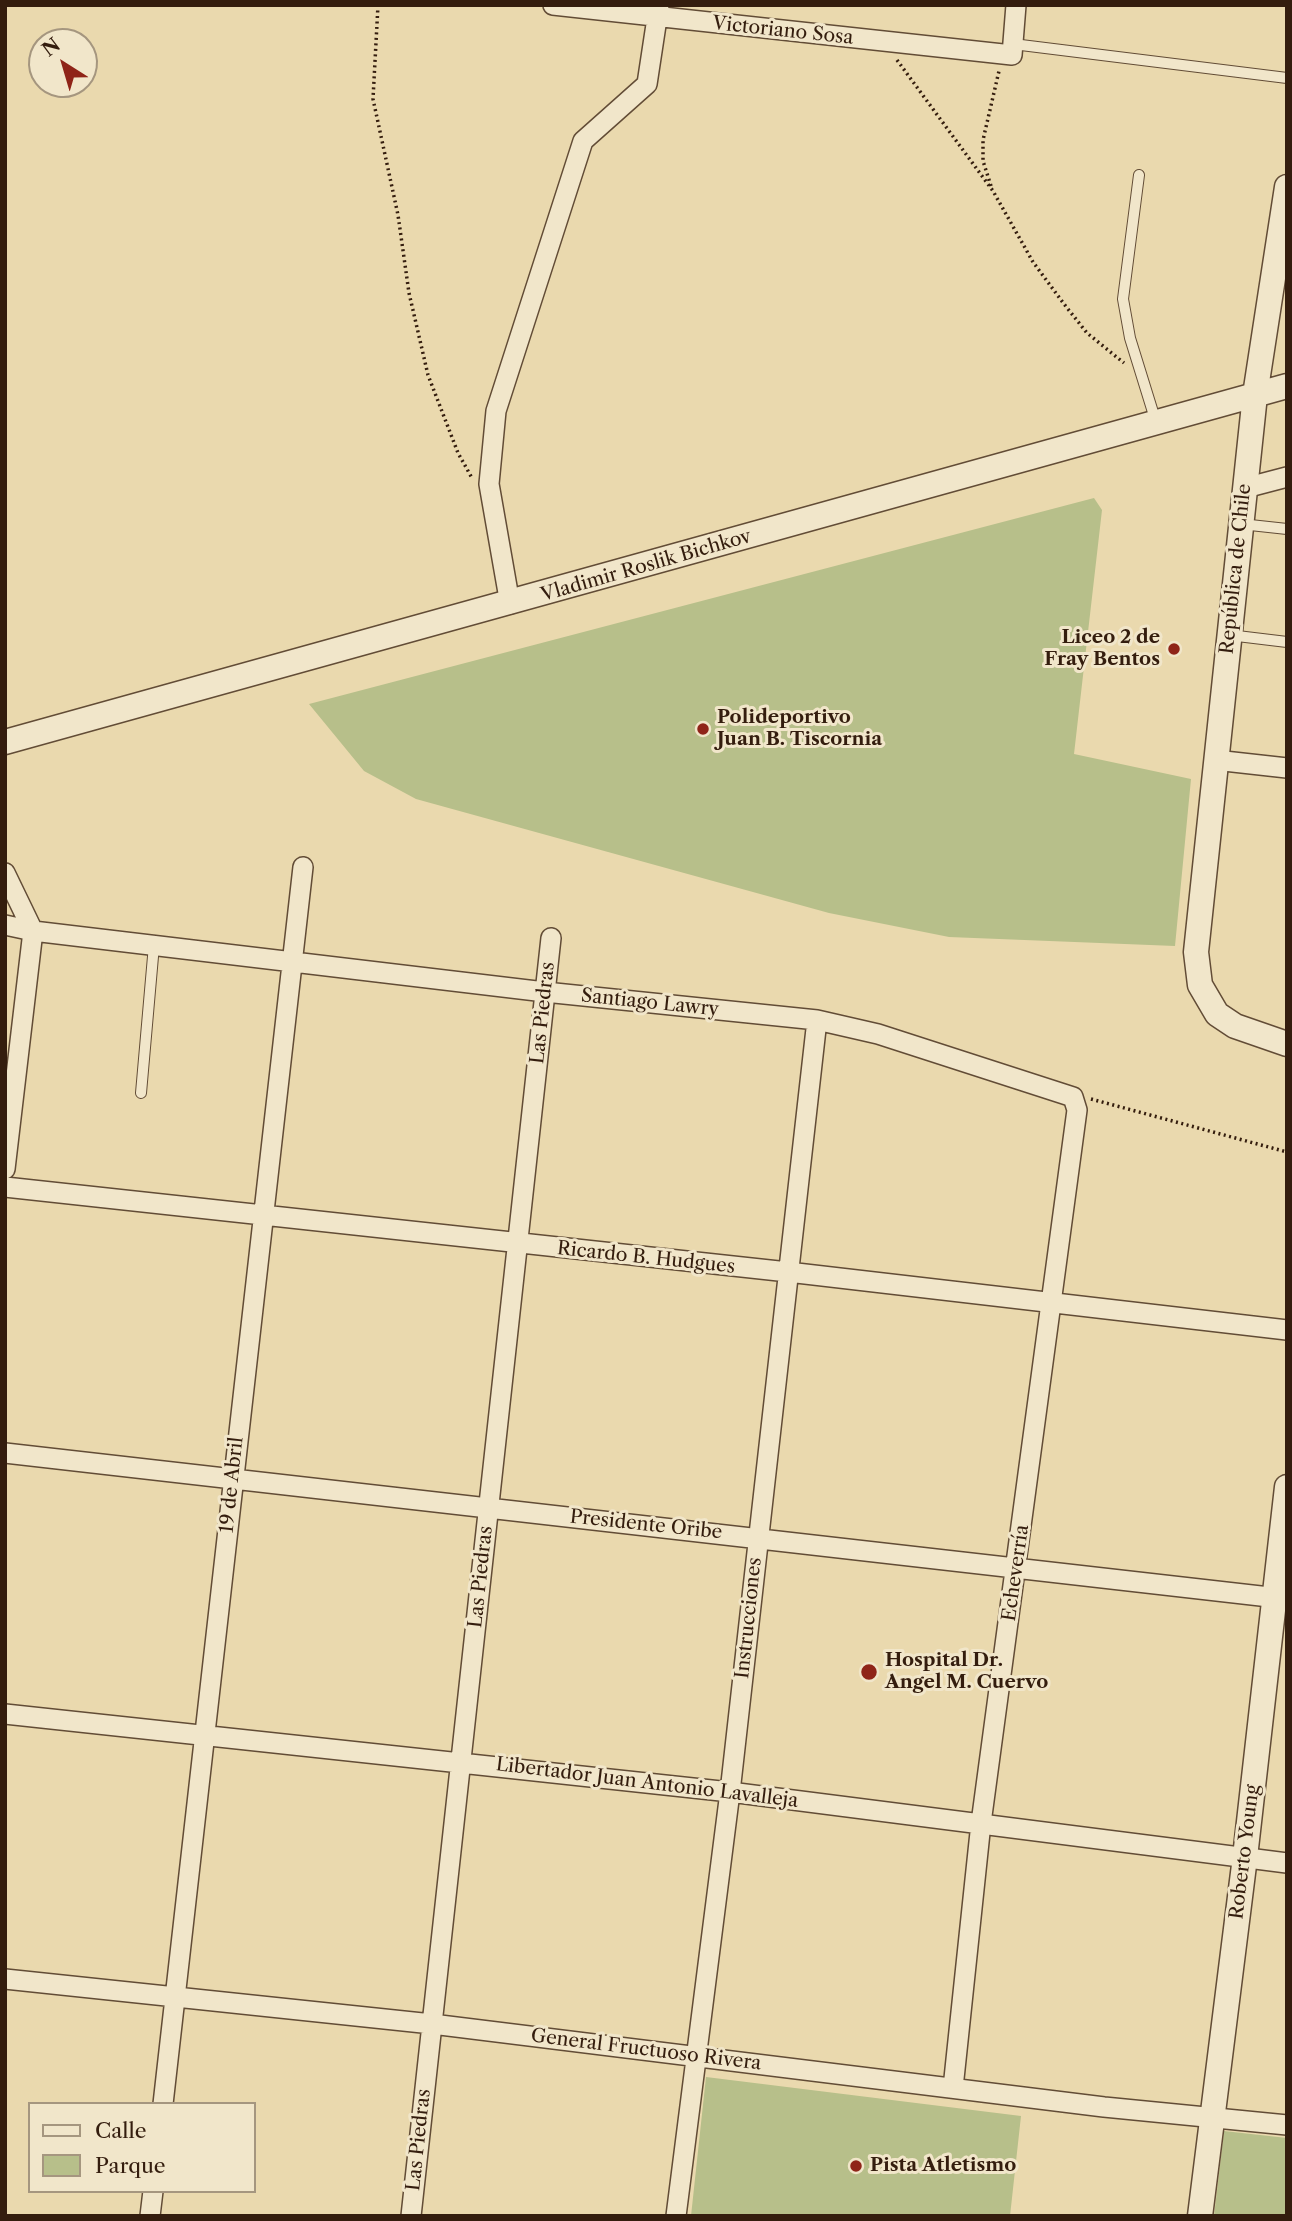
<!DOCTYPE html>
<html>
<head>
<meta charset="utf-8">
<style>
	body { margin:0 }
	#map { position:relative; width:1292px; height:2221px; overflow:hidden; background:#ead9ae; font-family:"Libre Caslon Text",serif }
	canvas { display:block }
	.frame { position:absolute; inset:0; border:7px solid #341d0e; pointer-events:none }
	.legend { position:absolute; left:28px; top:2102px; width:228px; height:91px; box-sizing:border-box; background:#f1e6ca; border:2px solid #a5967f; margin:0; padding:9px 12px; list-style:none; font-size:21px; color:#341d0e }
	.legend li { display:flex; align-items:center; gap:14px; height:35px }
	.legend b { width:35px; border:2px solid #a5967f }
	.north { position:absolute; left:28px; top:28px; width:70px; height:70px; box-sizing:border-box; background:#f1e6ca; border:2px solid #a5967f; border-radius:50%; rotate:323deg; font-size:19px; font-weight:700; line-height:28px; text-align:center; color:#341d0e }
	.north::after { content:''; display:block; margin:auto; width:24px; height:32px; background:#8f2418; clip-path:polygon(50% 0,100% 100%,50% 72%,0 100%) }
</style>
</head>
<body>
<div id="map">
<canvas width="1292" height="2221"></canvas>
<div class="frame"></div>
<ul class="legend">
<li><b style="height:9px;background:#f1e6ca"></b>Calle</li>
<li><b style="height:19px;background:#b7bf8a"></b>Parque</li>
</ul>
<div class="north">N</div>
</div>
<script>
const context = document.querySelector('canvas').getContext('2d');
context.lineJoin = 'round';
function fill(path, color) { context.fillStyle = color; context.fill(path, 'evenodd'); }
const toPath = rows => new Path2D(rows.map(r => 'M' + r).join(''));
function trace(path, color, width, dash) { context.strokeStyle = color; context.lineWidth = width; context.lineCap = dash ? 'butt' : 'round'; context.setLineDash(dash || []); context.stroke(path); }
function label(font, color, halo, rows, align = 'center') {
  context.font = font + ' "Libre Caslon Text",serif'; context.lineWidth = 6; context.setLineDash([]); context.textBaseline = 'middle'; context.strokeStyle = halo; context.fillStyle = color; for (const [text, x, y, turn = 0] of rows) {
    context.save(); context.translate(x, y); context.rotate((+turn || 0) * Math.PI / 180); context.textAlign = isNaN(turn) ? turn : align; if (halo) context.strokeText(text, 0, 0); context.fillText(text, 0, 0); context.restore();
  }
}
const green = toPath([
	[1094,498,1102,510,1074,754,1191,779,1175,946,949,937,829,913,416,799,364,771,309,704],
	[706,2077,1021,2116,1010,2216,691,2216],
	[1224,2131,1287,2138,1287,2216,1214,2216]
]);
const path = toPath([
	[378,5,373,99,398,215,409,293,428,375,458,453,472,478],
	[897,60,993,191,1033,262,1064,304,1087,333,1124,363],
	[991,186,983,161,983,140,999,71],
	[1091,1099,1287,1152]
]);
const service = toPath([
	[1013,44,1287,78],
	[1139,175,1123,299,1130,338,1156,422],
	[1241,524,1287,529],
	[1229,635,1287,642],
	[141,1093,154,945]
]);
const minor = toPath([
	[553,5,1012,55,1016,5],
	[1245,488,1287,477],
	[510,604,489,484,496,411,583,141,647,84,659,5],
	[1215,760,1287,768],
	[5,873,33,931,5,1169],
	[5,925,33,931,545,992,817,1020,878,1034,1073,1097,1077,1110,981,1823,953,2088],
	[5,1187,788,1272,1287,1330],
	[5,1453,1287,1599],
	[5,1714,730,1792,1287,1863],
	[5,1979,432,2024,1104,2107,1287,2125],
	[163,2104,303,867],
	[150,2216,153,2191],
	[411,2216,551,938],
	[676,2216,730,1792,817,1020]
]);
const tertiary = toPath([
	[1287,187,1255,395,1196,952,1200,985,1217,1014,1235,1026,1287,1044],
	[5,742,1287,386],
	[1200,2216,1245,1857,1287,1487]
]);
const markers = [
	[1174,649,7,"#8f2418"],
	[703,729,7,"#8f2418"],
	[869,1672,9,"#8f2418"],
	[856,2166,7,"#8f2418"]
];
const streetNames = [
	["Victoriano Sosa",783,31,6],
	["Vladimir Roslik Bichkov",646,566,-16],
	["República de Chile",1236,569,-84],
	["Santiago Lawry",650,1003,6],
	["Las Piedras",543,1013,-84],
	["Ricardo B. Hudgues",646,1258,6],
	["19 de Abril",232,1485,-84],
	["Presidente Oribe",646,1525,6],
	["Echeverría",1016,1573,-82],
	["Las Piedras",481,1577,-84],
	["Instrucciones",749,1618,-84],
	["Libertador Juan Antonio Lavalleja",647,1783,7],
	["Roberto Young",1245,1852,-83],
	["General Fructuoso Rivera",646,2050,7],
	["Las Piedras",419,2140,-84]
];
const poiNames = [
	["Liceo 2 de",1160,638,"right"],
	["Fray Bentos",1160,660,"right"],
	["Polideportivo",717,718],
	["Juan B. Tiscornia",717,740],
	["Hospital Dr.",885,1661],
	["Angel M. Cuervo",885,1683],
	["Pista Atletismo",870,2166]
];
fill(green, '#b7bf8a');
trace(service, '#624c36', 12);
trace(minor, '#624c36', 22);
trace(tertiary, '#624c36', 27);
trace(path, '#341d0e', 3.5, [2, 3.5]);
trace(service, '#f1e6ca', 10);
trace(minor, '#f1e6ca', 19);
trace(tertiary, '#f1e6ca', 24);
for (const [x, y, r, color] of markers) { const dot = new Path2D(); dot.arc(x, y, r, 0, 2 * Math.PI); context.fillStyle = color; context.fill(dot); trace(dot, '#f1e6ca', 2.5); }
label('19px', '#341d0e', '#f1e6ca', streetNames);
label('bold 19px', '#341d0e', '#f1e6ca', poiNames, 'left');
</script>
</body>
</html>
